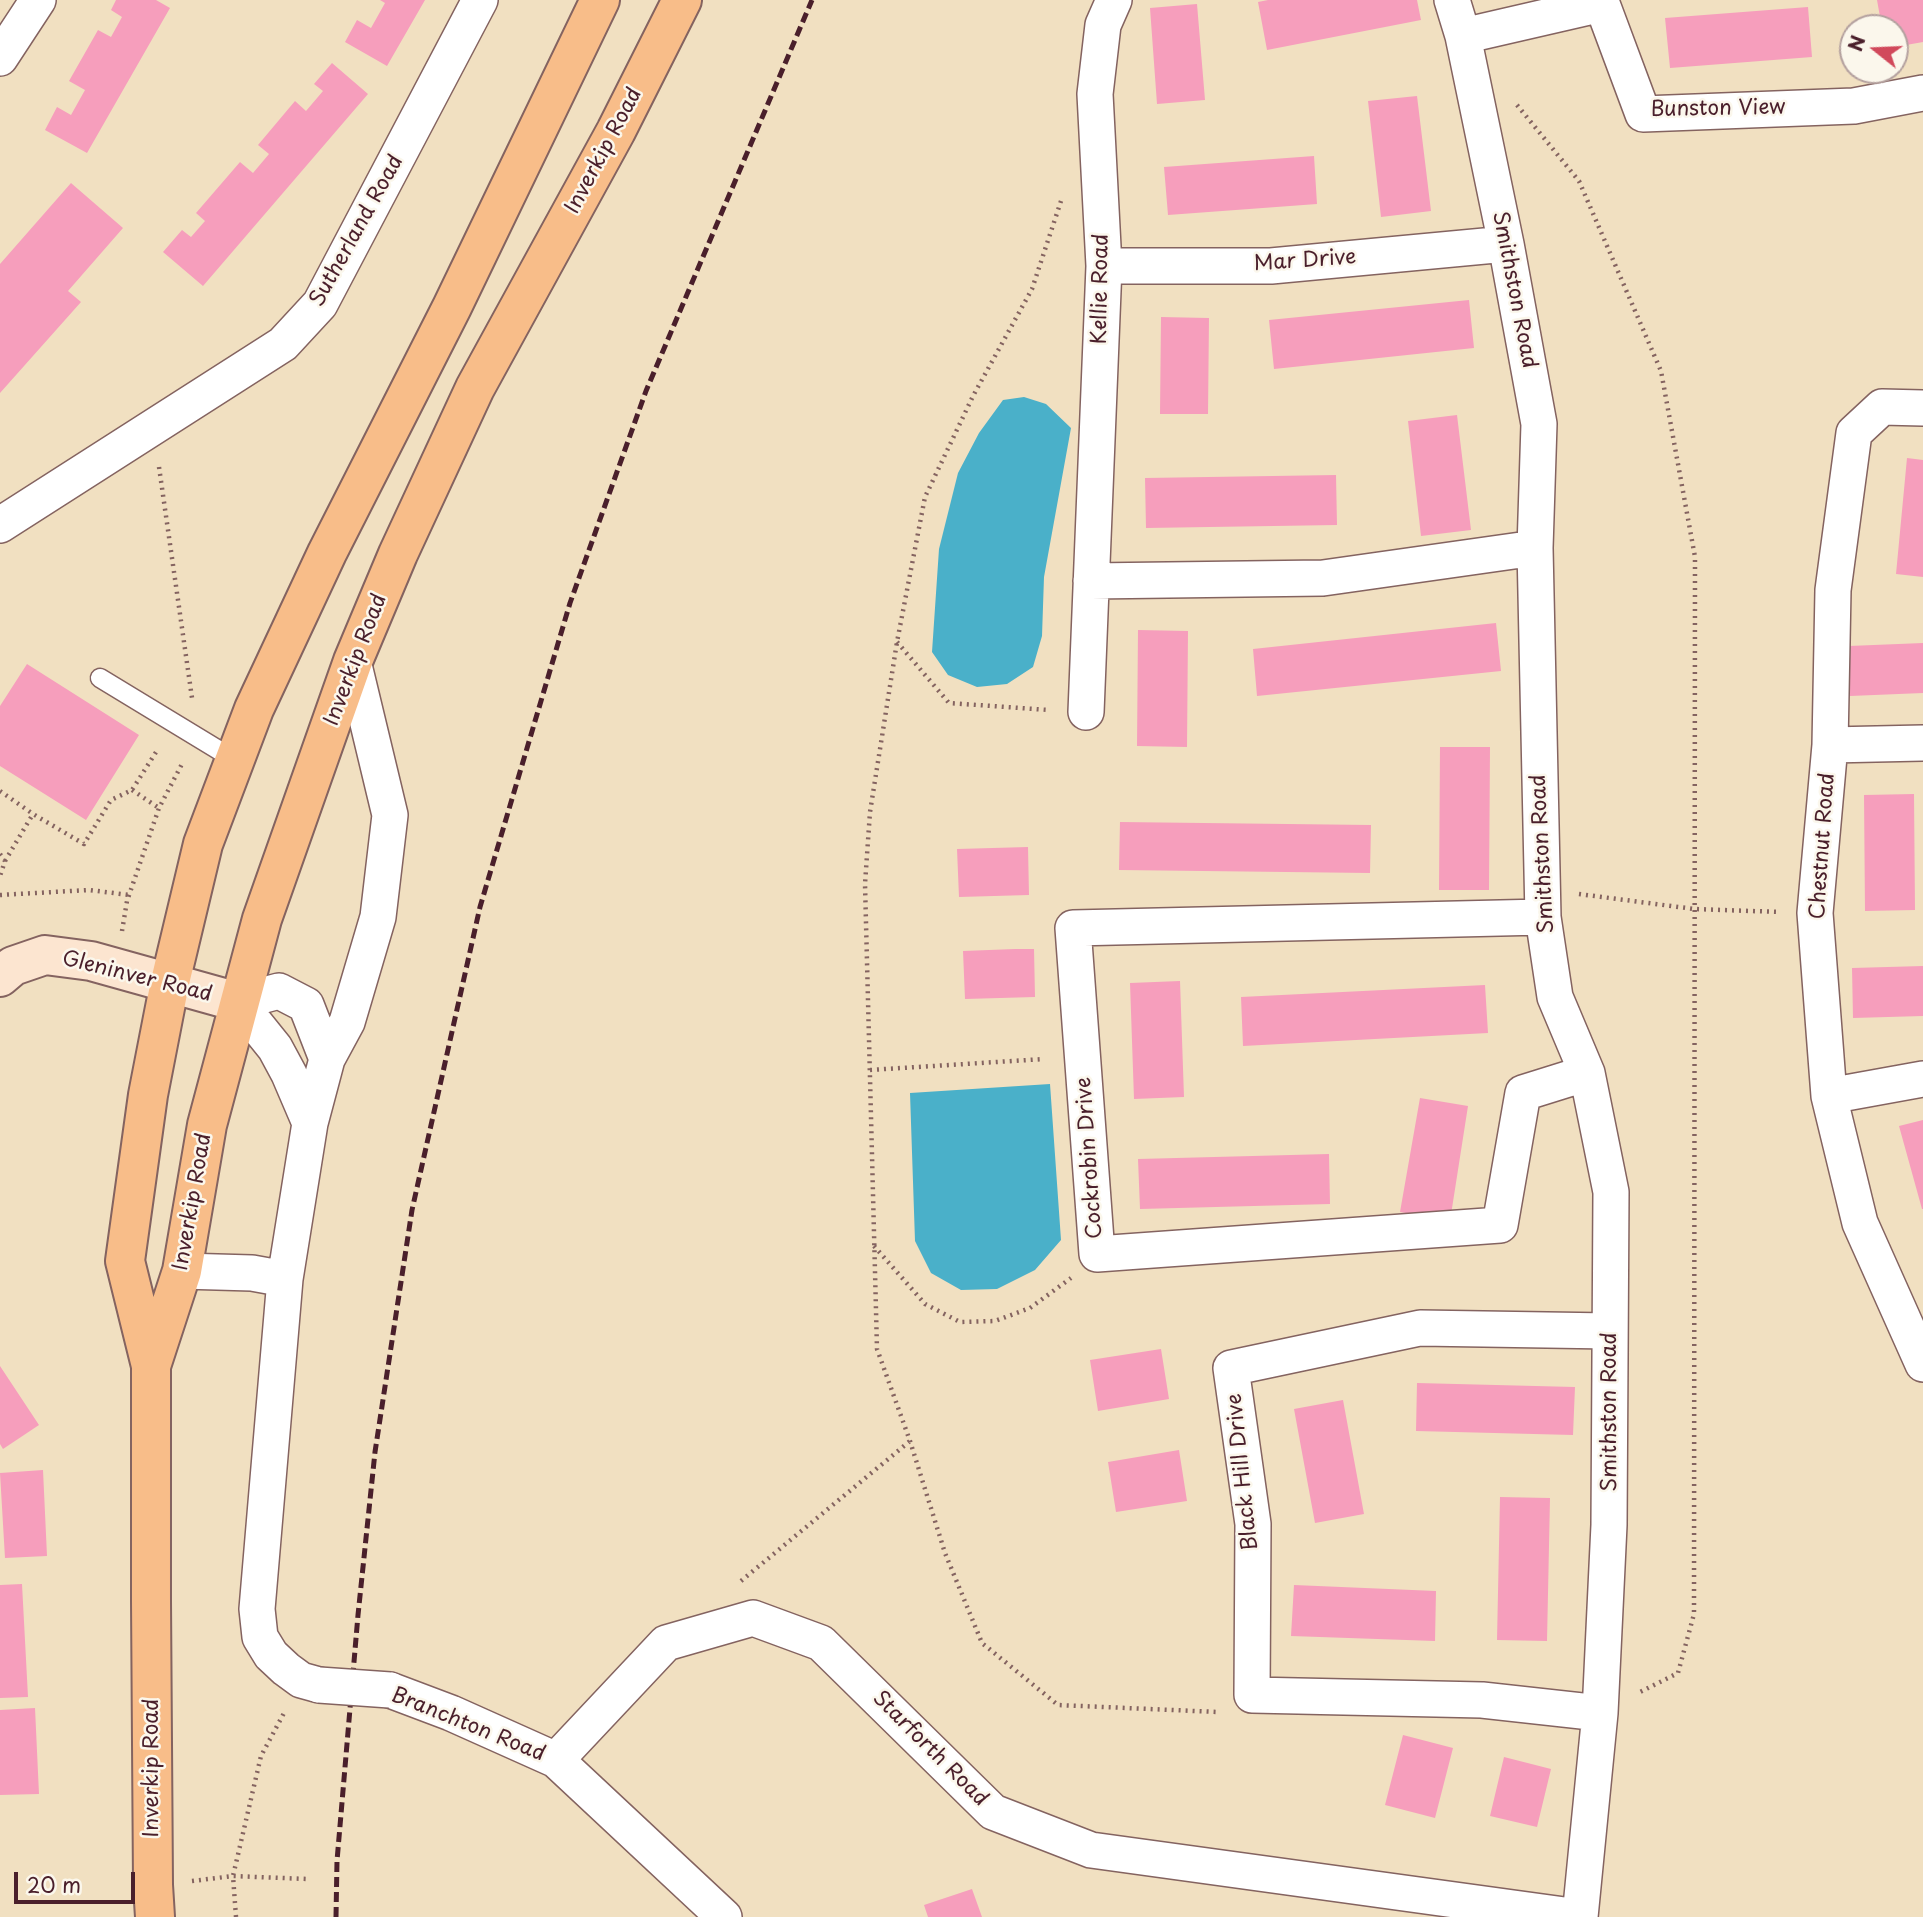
<!DOCTYPE html>
<html>
<head>
<meta charset="utf-8">
<style>
	body { margin:0 }
	#map { position:relative; width:1923px; height:1917px; overflow:hidden; background:#f1e0c1; font-family:"Playpen Sans",sans-serif }
	canvas { display:block }
	.north { position:absolute; left:1839px; top:14px; width:70px; height:70px; box-sizing:border-box; background:#fbf7ec; border:2px solid #b4a19f; border-radius:50%; rotate:288deg; font-size:19px; font-weight:700; line-height:28px; text-align:center; color:#4a1f2b }
	.north::after { content:''; display:block; margin:auto; width:24px; height:32px; background:#d1495b; clip-path:polygon(50% 0,100% 100%,50% 72%,0 100%) }
	.scale { position:absolute; left:14px; top:1872px; width:121px; height:32px; box-sizing:border-box; border:4px solid #4a1f2b; border-top:0; padding-left:9px; font-size:21px; line-height:24px; white-space:nowrap; color:#4a1f2b; -webkit-text-stroke:5px #fbf7ec; paint-order:stroke }
</style>
</head>
<body>
<div id="map">
<canvas width="1923" height="1917"></canvas>
<div class="north">N</div>
<div class="scale">20 m</div>
</div>
<script>
const context = document.querySelector('canvas').getContext('2d');
context.lineJoin = 'round';
function fill(path, color) { context.fillStyle = color; context.fill(path, 'evenodd'); }
const toPath = rows => new Path2D(rows.map(r => 'M' + r).join(''));
function trace(path, color, width, dash) { context.strokeStyle = color; context.lineWidth = width; context.lineCap = dash ? 'butt' : 'round'; context.setLineDash(dash || []); context.stroke(path); }
function label(font, color, halo, rows, align = 'center') {
  context.font = font + ' "Playpen Sans",sans-serif'; context.lineWidth = 5; context.setLineDash([]); context.textBaseline = 'middle'; context.strokeStyle = halo; context.fillStyle = color; for (const [text, x, y, turn = 0] of rows) {
    context.save(); context.translate(x, y); context.rotate((+turn || 0) * Math.PI / 180); context.textAlign = isNaN(turn) ? turn : align; if (halo) context.strokeText(text, 0, 0); context.fillText(text, 0, 0); context.restore();
  }
}
const water = toPath([
	[1024,397,1046,404,1071,428,1044,577,1042,636,1033,667,1007,684,977,687,948,675,932,652,939,549,958,473,979,433,1003,400],
	[1050,1084,1061,1240,1035,1270,997,1289,961,1290,931,1273,915,1241,910,1093]
]);
const building = toPath([
	[116,0,156,0,170,8,87,153,45,130,57,107,71,115,85,90,69,81,98,30,111,37,122,17,111,10],
	[380,0,425,0,387,66,345,42,357,20,371,28,385,3],
	[1268,0,1417,0,1421,20,1267,50,1258,2],
	[1877,0,1923,0,1923,42,1895,47,1895,28,1882,28],
	[1197,4,1205,100,1157,104,1150,8],
	[1808,7,1812,57,1670,68,1665,18],
	[332,63,368,94,203,286,163,252,182,230,191,237,205,221,196,213,240,162,253,173,269,154,258,145,295,101,306,111,323,91,314,84],
	[1417,96,1431,211,1381,217,1368,101],
	[1314,156,1317,204,1168,215,1164,167],
	[71,183,123,228,68,291,81,302,0,393,0,264],
	[1469,300,1474,348,1274,369,1269,320],
	[1161,317,1209,318,1208,414,1160,414],
	[1457,415,1471,530,1421,536,1408,421],
	[1907,458,1923,460,1923,577,1896,574],
	[1336,475,1337,525,1146,528,1145,478],
	[1496,623,1501,671,1257,696,1253,649],
	[1138,630,1188,631,1187,747,1137,746],
	[1923,643,1923,693,1850,696,1849,646],
	[27,664,139,735,86,820,0,766,0,706],
	[1440,747,1490,747,1489,890,1439,890],
	[1914,794,1915,910,1865,911,1864,795],
	[1120,822,1371,825,1370,873,1119,870],
	[1028,847,1029,895,959,897,957,849],
	[1015,949,1034,949,1035,997,965,999,963,951],
	[1923,966,1923,1016,1853,1018,1852,968],
	[1180,981,1184,1097,1134,1099,1130,983],
	[1485,985,1488,1033,1243,1046,1241,997],
	[1420,1098,1468,1106,1450,1221,1400,1212],
	[1923,1120,1923,1209,1922,1209,1899,1126],
	[1329,1154,1330,1204,1140,1209,1138,1159],
	[1161,1349,1169,1399,1098,1411,1090,1360],
	[0,1366,39,1425,3,1449,0,1444],
	[1417,1383,1575,1387,1573,1435,1416,1431],
	[1343,1400,1364,1514,1315,1523,1294,1409],
	[1179,1450,1187,1501,1116,1512,1108,1462],
	[43,1470,47,1556,5,1558,0,1473],
	[1500,1497,1550,1498,1547,1641,1497,1640],
	[22,1584,28,1697,0,1698,0,1585],
	[1294,1585,1436,1591,1435,1641,1291,1636],
	[35,1708,39,1794,0,1795,0,1710],
	[1403,1735,1453,1748,1435,1818,1385,1805],
	[1504,1757,1551,1769,1537,1827,1490,1816],
	[972,1889,982,1917,928,1917,924,1905]
]);
const path = toPath([
	[1517,105,1579,181,1661,371,1695,557,1694,1614,1678,1673,1638,1693],
	[1061,201,1032,289,973,396,925,497,897,642,870,812,865,884,877,1349,910,1441,945,1553,982,1643,1058,1705,1218,1712],
	[159,467,192,698],
	[897,642,949,703,1049,710],
	[132,790,159,808],
	[0,791,33,814,84,844,111,800,132,790,158,749],
	[0,854,5,861,0,876],
	[5,861,33,814],
	[1579,894,1694,909,1780,912],
	[0,895,89,890,129,895],
	[122,931,127,901,159,808,183,762],
	[870,1070,1044,1059],
	[874,1246,925,1304,960,1322,995,1321,1030,1308,1071,1278],
	[741,1581,910,1441],
	[192,1881,233,1876,307,1879],
	[236,1917,233,1876,261,1756,284,1713]
]);
const lane = toPath([
	[100,678,235,760]
]);
const street = toPath([
	[1452,0,1463,36,1506,244,1539,424,1535,548,1543,917,1555,997,1587,1073,1611,1192,1609,1525,1600,1713,1580,1917],
	[1463,36,1602,4,1643,114,1854,106,1923,93],
	[0,58,38,0],
	[1104,266,1271,266,1506,244],
	[1923,408,1882,407,1854,433,1833,590,1830,745,1815,913,1829,1096,1860,1223,1923,1364],
	[0,525,283,344,320,304,480,0],
	[1091,581,1323,578,1535,548],
	[1086,712,1104,266,1095,94,1103,25,1114,0],
	[1830,745,1923,743],
	[1543,917,1073,928,1097,1254,1500,1225,1523,1093,1587,1073],
	[327,1059,347,1022,378,917,390,815,353,661],
	[1829,1096,1923,1079],
	[310,1123,289,1074,275,1048,238,1002,279,991,306,1005,327,1059,310,1123,285,1279,257,1609,260,1637,271,1655,286,1669,301,1680,319,1685],
	[182,1271,252,1273,285,1279],
	[390,1690,451,1713,556,1760,724,1917],
	[1600,1713,1482,1700,1252,1695,1253,1524,1231,1368,1420,1328,1610,1331],
	[556,1760,666,1643,753,1618,821,1643,993,1812,1091,1850,1579,1917]
]);
const secondary = toPath([
	[0,977,13,966,45,955,91,961,238,1002]
]);
const highway = toPath([
	[151,1366,182,1271,207,1125,262,919,353,661,398,554,475,388,616,131,682,0],
	[155,1917,153,1885,151,1601,151,1366,125,1261,148,1095,170,982,203,844,254,709,327,553,452,307,600,0]
]);
const rail = toPath([
	[336,1917,337,1861,358,1615,375,1452,412,1210,480,907,570,603,646,391,812,0]
]);
const streetBridge = toPath([
	[319,1685,390,1690]
]);
const streetNames = [
	["Bunston View",1718,109,-1],
	["Inverkip Road",604,151,-62],
	["Sutherland Road",357,231,-61],
	["Mar Drive",1305,261,-4],
	["Kellie Road",1101,289,-89],
	["Smithston Road",1514,290,79],
	["Inverkip Road",356,660,-69],
	["Chestnut Road",1823,846,-86],
	["Smithston Road",1543,854,-93],
	["Gleninver Road",137,977,14],
	["Cockrobin Drive",1090,1158,-94],
	["Inverkip Road",193,1202,-80],
	["Smithston Road",1610,1412,-90],
	["Black Hill Drive",1243,1472,-96],
	["Branchton Road",468,1725,22],
	["Starforth Road",930,1749,45],
	["Inverkip Road",152,1768,-90]
];
fill(water, '#4ab0c9');
fill(building, '#f69ebc');
trace(lane, '#846360', 21);
trace(street, '#846360', 38);
trace(secondary, '#846360', 42);
trace(highway, '#846360', 42);
trace(path, '#846360', 4.5, [2, 5]);
trace(lane, '#fff', 18);
trace(street, '#fff', 35);
trace(secondary, '#fce5d0', 38);
trace(highway, '#f8bd89', 38);
trace(rail, '#4a1f2b', 5, [10, 5]);
trace(streetBridge, '#846360', 38, []);
trace(streetBridge, '#fff', 35);
label('21px', '#4a1f2b', '#fbf7ec', streetNames);
</script>
</body>
</html>
